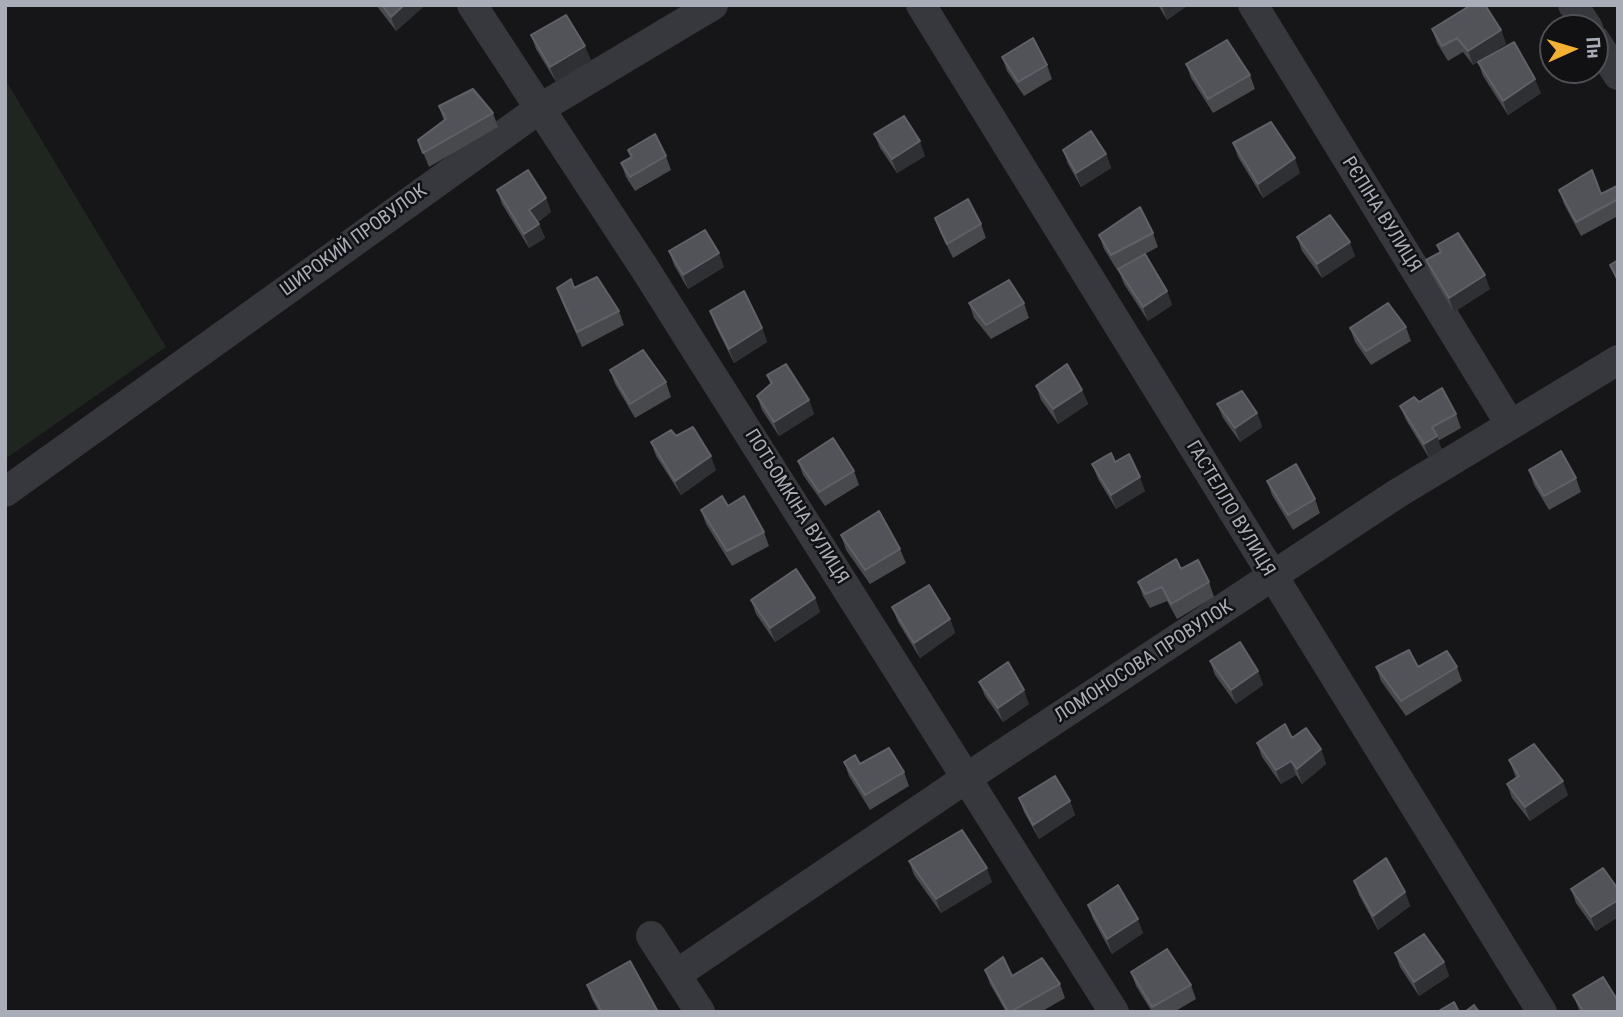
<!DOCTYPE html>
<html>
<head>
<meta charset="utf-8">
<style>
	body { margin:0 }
	#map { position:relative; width:1623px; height:1017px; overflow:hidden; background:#161618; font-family:"Roboto Condensed",sans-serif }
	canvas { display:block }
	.frame { position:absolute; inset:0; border:7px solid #a8adb8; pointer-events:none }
	.north { position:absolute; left:1539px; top:14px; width:70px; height:70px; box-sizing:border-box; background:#111113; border:2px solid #4d4f55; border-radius:50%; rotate:86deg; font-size:19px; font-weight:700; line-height:28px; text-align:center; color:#a8adb8 }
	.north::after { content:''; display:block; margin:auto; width:24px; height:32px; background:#f2b134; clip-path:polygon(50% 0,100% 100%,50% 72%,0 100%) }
</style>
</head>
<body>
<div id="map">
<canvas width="1623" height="1017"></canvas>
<div class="frame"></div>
<div class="north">Пн</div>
</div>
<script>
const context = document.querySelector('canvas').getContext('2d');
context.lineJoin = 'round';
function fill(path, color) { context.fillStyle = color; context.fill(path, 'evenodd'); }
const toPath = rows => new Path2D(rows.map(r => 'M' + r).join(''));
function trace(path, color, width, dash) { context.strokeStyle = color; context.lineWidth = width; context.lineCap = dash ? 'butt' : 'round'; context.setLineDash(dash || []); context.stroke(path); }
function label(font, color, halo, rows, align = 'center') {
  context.font = font + ' "Roboto Condensed",sans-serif'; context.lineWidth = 5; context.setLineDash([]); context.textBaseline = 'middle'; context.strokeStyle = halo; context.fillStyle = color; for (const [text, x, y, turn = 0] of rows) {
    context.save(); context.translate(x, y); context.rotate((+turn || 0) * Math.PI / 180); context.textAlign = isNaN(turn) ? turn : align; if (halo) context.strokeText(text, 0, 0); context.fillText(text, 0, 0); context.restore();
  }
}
const green = toPath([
	[5,79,166,347,5,459]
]);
const minor = toPath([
	[472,5,645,269,1114,1012],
	[921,5,1542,1012],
	[1253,5,1510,424],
	[1573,5,1588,28],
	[1595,40,1618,75],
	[5,492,539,109,713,5],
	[651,936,700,1012],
	[677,974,968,777,1398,493,1618,360]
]);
const wall = toPath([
	[376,5,422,5,423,7,396,31],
	[1158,5,1188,5,1167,20],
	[1432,29,1501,30,1506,44,1473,65,1463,52,1448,61,1437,43],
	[531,35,591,60,556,82,536,49],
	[1002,57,1047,65,1052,79,1024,96,1007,71],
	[1478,62,1541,93,1508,115,1483,76],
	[1186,64,1250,75,1255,89,1213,113,1191,78],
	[439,106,493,113,498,127,429,167,418,140,444,121],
	[874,134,925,156,897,173,880,148],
	[1233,143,1300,173,1263,198,1238,157],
	[628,150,666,156,671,170,635,191,626,177,621,163,631,158],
	[1063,150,1106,154,1111,168,1081,187,1068,164],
	[1618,188,1618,216,1581,236,1564,204,1559,190,1601,194],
	[497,190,546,198,551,212,538,222,545,238,529,248,502,204],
	[935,218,981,224,986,238,953,258,940,232],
	[1153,233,1158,247,1145,254,1167,291,1172,305,1148,321,1124,284,1118,269,1140,257,1117,270,1104,249,1099,235],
	[1297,237,1355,256,1322,278,1302,251],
	[1437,245,1490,289,1454,312,1431,274,1426,260,1440,253],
	[669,251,724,267,688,289,674,265],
	[1618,260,1618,284,1610,265],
	[557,288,574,288,619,311,624,325,582,347,562,302],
	[969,303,1024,303,1029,318,991,339,974,318],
	[710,311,762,328,767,342,734,363,715,325],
	[1406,327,1411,341,1371,365,1355,342,1350,328],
	[610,370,666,382,671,397,635,418,615,384],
	[767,375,809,400,814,414,779,436,762,410,757,396,771,385],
	[1036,386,1082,390,1088,404,1058,424,1041,400],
	[1419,402,1456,414,1461,428,1438,441,1442,450,1429,458,1406,420,1400,406],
	[1217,404,1257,413,1262,427,1240,442,1223,418],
	[676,436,716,470,681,495,656,456,651,442],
	[798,461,854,471,859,485,825,506,803,475],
	[1115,462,1145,491,1116,509,1098,479,1092,464],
	[1529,470,1576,478,1581,492,1549,510,1534,485],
	[1267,481,1315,499,1320,513,1293,530,1272,495],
	[728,506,764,532,769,546,732,566,706,524,701,510],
	[841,535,900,549,906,563,870,584,846,550],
	[1181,569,1209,582,1214,597,1177,619,1167,601,1150,608,1143,596,1138,582],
	[815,598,820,612,775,642,756,614,751,600],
	[892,607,950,619,955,633,920,658,898,622],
	[1210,661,1258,671,1263,685,1236,704,1215,675],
	[1376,667,1457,667,1462,681,1406,716,1381,681],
	[979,682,1029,704,1003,722,985,696],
	[1292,738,1321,749,1326,764,1302,784,1296,775,1281,784,1262,757,1257,743],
	[1509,760,1568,795,1530,821,1512,798,1507,784,1516,778],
	[844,762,904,772,909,786,870,810,849,776],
	[1019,798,1070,801,1075,815,1039,839,1024,812],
	[909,861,992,882,941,913,914,875],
	[1354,881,1405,892,1410,906,1378,930,1359,895],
	[1571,889,1618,889,1618,917,1596,931,1576,903],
	[1088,905,1143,933,1112,954,1093,919],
	[1395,953,1444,962,1449,976,1419,996,1400,967],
	[630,961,657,1012,599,1012,592,999,587,985],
	[985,970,1060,984,1065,998,1041,1012,1006,1012,990,984],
	[1131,972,1191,985,1196,999,1174,1012,1152,1012,1136,986],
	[1573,995,1618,1012,1580,1012]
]);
const shadedWall = toPath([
	[404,5,422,5,423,7,396,31,391,17],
	[1188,5,1167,20,1162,6],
	[1501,30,1506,44,1473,65,1468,51],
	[585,46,591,60,556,82,550,67],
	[1535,79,1541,93,1508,115,1503,101],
	[920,141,925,156,897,173,892,159],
	[1106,154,1111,168,1081,187,1076,173],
	[1295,158,1300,173,1263,198,1258,184],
	[546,198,551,212,534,225,529,210],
	[539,224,545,238,529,248,524,234],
	[1350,242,1355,256,1322,278,1317,264],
	[719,253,724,267,688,289,683,275],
	[1485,275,1490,289,1454,312,1449,298],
	[1167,291,1172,305,1148,321,1143,307],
	[762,328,767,342,734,363,729,349],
	[1082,390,1088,404,1058,424,1053,409],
	[809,400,814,414,779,436,774,422],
	[1257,413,1262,427,1240,442,1235,428],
	[1437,436,1442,450,1429,458,1424,444],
	[711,456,716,470,681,495,675,481],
	[1140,477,1145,491,1116,509,1111,495],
	[815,598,820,612,775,642,770,628],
	[950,619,955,633,920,658,914,643],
	[1258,671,1263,685,1236,704,1231,690],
	[1024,690,1029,704,1003,722,998,708],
	[1321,749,1326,764,1302,784,1297,769],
	[1291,761,1296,775,1281,784,1276,770],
	[1563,781,1568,795,1530,821,1525,807],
	[1070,801,1075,815,1039,839,1033,825],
	[987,868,992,882,941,913,936,899],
	[1405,892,1410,906,1378,930,1373,916],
	[1618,900,1618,917,1596,931,1591,917],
	[1138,919,1143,933,1112,954,1107,939],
	[1444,962,1449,976,1419,996,1414,982]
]);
const building = toPath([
	[382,5,404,5,391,17,382,5],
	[1471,5,1485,5,1501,30,1468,51,1457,38,1442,46,1432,29,1471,5],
	[566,15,585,46,550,67,531,35,566,15],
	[1033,38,1047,65,1018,82,1002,57,1033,38],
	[1227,40,1250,75,1208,99,1186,64,1227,40],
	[1514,42,1535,79,1503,101,1478,62,1514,42],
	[473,89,493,113,423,153,418,140,446,119,439,106,473,89],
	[904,116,920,141,892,159,874,134,904,116],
	[1271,122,1295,158,1258,184,1233,143,1271,122],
	[1091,131,1106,154,1076,173,1063,150,1091,131],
	[655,134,666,156,630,177,621,163,632,157,628,150,655,134],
	[528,170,546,198,529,210,539,224,524,234,497,190,528,170],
	[1592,170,1601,194,1617,186,1618,188,1618,199,1576,222,1559,190,1592,170],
	[968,199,981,224,947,244,935,218,968,199],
	[1140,207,1153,233,1111,255,1099,235,1140,207],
	[1330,215,1350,242,1317,264,1297,237,1330,215],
	[705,230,719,253,683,275,669,251,705,230],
	[1458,233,1485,275,1449,298,1426,260,1441,252,1437,245,1458,233],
	[1145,254,1167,291,1143,307,1118,269,1145,254],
	[1618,260,1618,280,1610,265,1618,260],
	[597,277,619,311,577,332,557,288,571,279,574,288,597,277],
	[1009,280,1024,303,986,325,969,303,1009,280],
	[744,291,762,328,729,349,710,311,744,291],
	[1388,303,1406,327,1366,351,1350,328,1388,303],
	[643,350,666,382,630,404,610,370,643,350],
	[786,364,809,400,774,422,757,396,772,383,767,375,786,364],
	[1067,364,1082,390,1053,409,1036,386,1067,364],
	[1442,388,1456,414,1432,427,1437,436,1424,444,1400,406,1414,397,1419,402,1442,388],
	[1242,391,1257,413,1235,428,1217,404,1242,391],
	[693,427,711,456,675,481,651,442,671,430,676,436,693,427],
	[833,438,854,471,819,492,798,461,833,438],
	[1561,451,1576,478,1544,496,1529,470,1561,451],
	[1111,453,1115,462,1129,454,1140,477,1111,495,1092,464,1111,453],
	[1296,464,1315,499,1288,515,1267,481,1296,464],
	[722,496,728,506,744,496,764,532,727,551,701,510,722,496],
	[879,511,900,549,865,570,841,535,879,511],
	[1176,559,1181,569,1198,560,1209,582,1171,604,1162,587,1145,594,1138,582,1176,559],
	[796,569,815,598,770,628,751,600,796,569],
	[929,585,950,619,914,643,892,607,929,585],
	[1240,642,1258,671,1231,690,1210,661,1240,642],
	[1409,650,1418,667,1447,651,1457,667,1401,701,1376,667,1409,650],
	[1008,662,1024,690,998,708,979,682,1008,662],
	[1285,724,1292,738,1306,728,1321,749,1297,769,1291,761,1276,770,1257,743,1285,724],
	[1534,744,1563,781,1525,807,1507,784,1519,776,1509,760,1534,744],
	[889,748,904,772,865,795,844,762,855,755,860,764,889,748],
	[1055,776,1070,801,1033,825,1019,798,1055,776],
	[962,830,987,868,936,899,909,861,962,830],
	[1386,858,1405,892,1373,916,1354,881,1386,858],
	[1603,868,1618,889,1618,900,1591,917,1571,889,1603,868],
	[1118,885,1138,919,1107,939,1088,905,1118,885],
	[1424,934,1444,962,1414,982,1395,953,1424,934],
	[1167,949,1191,985,1152,1007,1131,972,1167,949],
	[1003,957,1012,976,1042,958,1060,984,1010,1012,1008,1012,985,970,1003,957],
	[630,961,657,1010,654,1012,602,1012,587,985,630,961],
	[1603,977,1618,1001,1618,1010,1615,1012,1584,1012,1573,995,1603,977],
	[1454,1002,1459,1012,1437,1012,1454,1002],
	[1474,1005,1479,1012,1465,1012,1474,1005]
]);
const streetNames = [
	["РЄПІНА ВУЛИЦЯ",1381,215,58],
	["ШИРОКИЙ ПРОВУЛОК",354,241,-36],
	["ПОТЬОМКІНА ВУЛИЦЯ",796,507,58],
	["ГАСТЕЛЛО ВУЛИЦЯ",1230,509,59],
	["ЛОМОНОСОВА ПРОВУЛОК",1144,662,-33]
];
fill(green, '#1e261f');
trace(minor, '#37383d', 30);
fill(wall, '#47494d');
fill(shadedWall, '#2f3033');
fill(building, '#525359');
trace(building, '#5f6168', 2);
label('19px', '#a8adb8', '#111113', streetNames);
</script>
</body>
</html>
